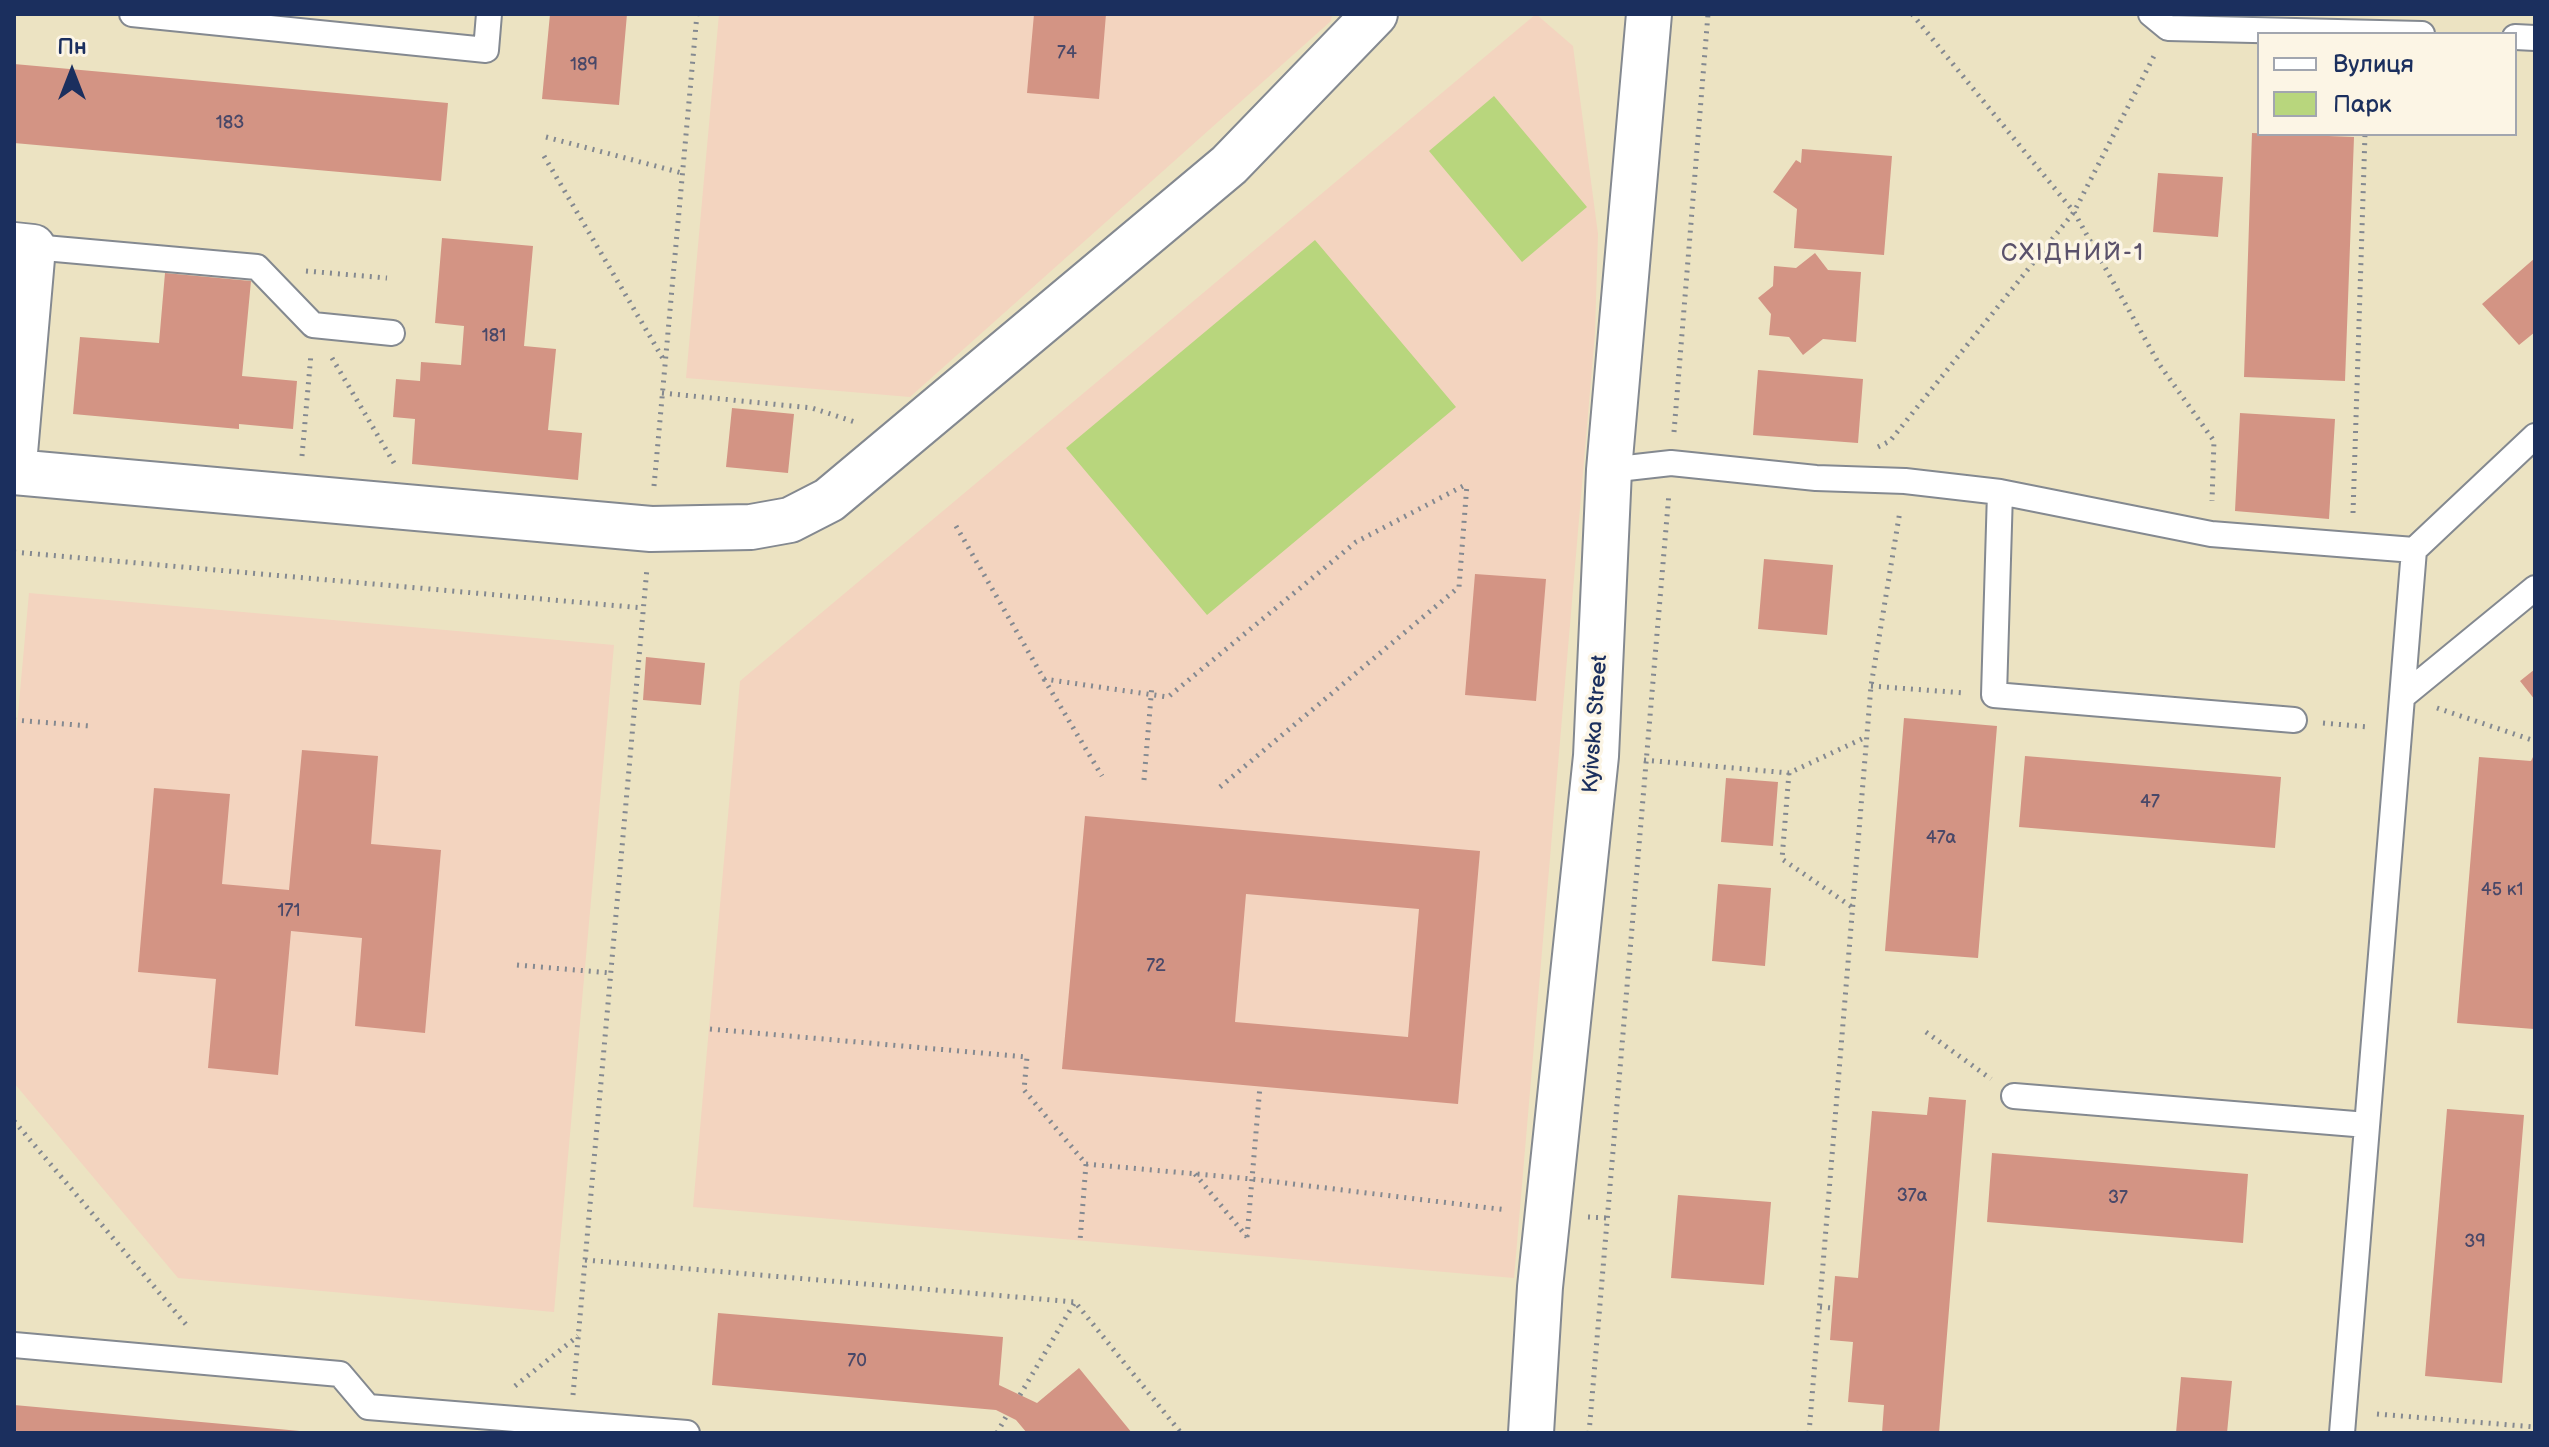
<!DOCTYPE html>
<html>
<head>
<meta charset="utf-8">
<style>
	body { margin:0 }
	#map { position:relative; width:2549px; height:1447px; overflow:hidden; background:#ece3c2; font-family:"Balsamiq Sans",sans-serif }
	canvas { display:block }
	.frame { position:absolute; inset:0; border:16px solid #1b2f5e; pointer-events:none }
	.legend { position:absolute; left:2257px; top:32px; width:260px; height:104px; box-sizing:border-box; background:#fcf5e5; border:2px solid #a2a6af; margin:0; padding:10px 14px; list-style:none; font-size:24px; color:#1b2f5e }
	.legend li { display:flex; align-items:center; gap:16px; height:40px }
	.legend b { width:40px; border:2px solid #a2a6af }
	.north { position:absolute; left:32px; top:32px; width:80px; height:80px; -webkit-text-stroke:6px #fcf5e5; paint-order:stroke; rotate:0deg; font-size:22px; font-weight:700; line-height:32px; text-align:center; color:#1b2f5e }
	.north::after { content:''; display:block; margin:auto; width:28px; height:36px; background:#1b2f5e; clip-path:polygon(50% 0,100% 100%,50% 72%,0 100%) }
</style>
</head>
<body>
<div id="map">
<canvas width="2549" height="1447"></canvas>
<div class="frame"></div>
<ul class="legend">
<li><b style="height:10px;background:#fff"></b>Вулиця</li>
<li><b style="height:22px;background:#b8d67d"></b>Парк</li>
</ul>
<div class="north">Пн</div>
</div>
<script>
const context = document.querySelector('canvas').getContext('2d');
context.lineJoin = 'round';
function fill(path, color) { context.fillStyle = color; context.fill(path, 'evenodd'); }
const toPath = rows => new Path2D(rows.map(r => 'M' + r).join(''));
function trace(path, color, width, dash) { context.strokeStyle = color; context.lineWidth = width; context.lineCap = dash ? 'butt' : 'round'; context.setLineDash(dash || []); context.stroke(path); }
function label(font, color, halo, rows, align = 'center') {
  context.font = font + ' "Balsamiq Sans",sans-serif'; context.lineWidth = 7; context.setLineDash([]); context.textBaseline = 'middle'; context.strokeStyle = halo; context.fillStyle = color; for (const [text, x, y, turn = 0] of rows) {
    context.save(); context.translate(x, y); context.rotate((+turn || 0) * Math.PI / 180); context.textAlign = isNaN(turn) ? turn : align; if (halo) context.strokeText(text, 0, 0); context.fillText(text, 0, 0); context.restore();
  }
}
const built = toPath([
	[719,14,1332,14,1331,21,910,397,686,378],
	[1536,14,1573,46,1598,234,1595,333,1514,1278,693,1207,740,681],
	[29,593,614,645,554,1312,178,1278,14,1083,14,758]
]);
const green = toPath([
	[1494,96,1587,207,1522,262,1429,151],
	[1315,240,1456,407,1207,615,1066,448]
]);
const building = toPath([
	[550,14,627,14,619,105,542,99],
	[1034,14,1106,14,1099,99,1027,93],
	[14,64,448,103,441,181,14,143],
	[2252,133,2354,137,2345,381,2244,377],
	[1802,149,1892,156,1884,255,1794,248,1797,209,1773,192,1796,160,1801,163],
	[2158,173,2223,177,2218,237,2153,232],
	[442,238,533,246,524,346,556,349,548,430,582,433,578,480,412,464,415,419,393,417,396,379,420,381,421,362,461,365,464,326,435,323],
	[1815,253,1828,270,1861,272,1856,342,1823,339,1803,355,1789,337,1769,335,1771,314,1758,298,1773,286,1774,266,1796,268],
	[2535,258,2535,332,2519,345,2482,304],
	[165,273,251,281,242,376,297,381,293,429,239,424,239,429,73,414,80,337,159,343],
	[1758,370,1863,379,1858,443,1753,435],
	[732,408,794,414,788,473,726,467],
	[2240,413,2335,419,2329,519,2235,511],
	[1764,559,1833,565,1827,635,1758,629],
	[1475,574,1546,579,1536,701,1465,695],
	[646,657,705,663,701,705,643,700],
	[2535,669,2535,700,2520,681],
	[1904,718,1997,726,1978,958,1885,951],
	[302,750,378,756,371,844,441,850,425,1033,355,1026,362,938,291,931,278,1075,208,1068,216,979,138,972,154,788,230,794,222,884,289,890],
	[2535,753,2534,1029,2457,1023,2479,757,2531,761],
	[2025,756,2281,777,2275,848,2019,827],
	[1726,778,1778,782,1773,846,1721,842],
	[1085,816,1480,851,1458,1104,1062,1069],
	[1246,894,1419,909,1408,1037,1235,1022],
	[1718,884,1771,888,1765,966,1712,961],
	[1929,1097,1966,1100,1939,1433,1882,1433,1884,1405,1848,1402,1853,1342,1830,1340,1835,1276,1858,1278,1872,1111,1927,1115],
	[2447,1109,2524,1115,2502,1383,2425,1376],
	[1992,1153,2248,1174,2243,1243,1987,1222],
	[1678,1195,1771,1202,1764,1285,1671,1278],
	[718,1313,1003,1337,999,1385,1037,1403,1079,1368,1132,1433,1027,1433,1016,1420,996,1410,712,1385],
	[2181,1377,2232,1381,2227,1433,2176,1433],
	[14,1405,300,1431,300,1433,14,1433]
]);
const path = toPath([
	[1912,14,2074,212,2159,364,2214,441,2212,501],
	[546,137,682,173],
	[544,156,665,362],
	[306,271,387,278],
	[332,358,394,463],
	[662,393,812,408,858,423],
	[1674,432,1708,14],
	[1878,447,1890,441,2074,212,2154,56],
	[302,456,311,354],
	[654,486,697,14],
	[2353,513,2365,134],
	[956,526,1044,679,1168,697,1356,542,1467,484],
	[14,552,643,608],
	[1044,679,1102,776],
	[1871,686,1965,693],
	[2437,708,2535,741],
	[14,720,90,726],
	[2323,723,2369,727],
	[1644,760,1789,773,1866,737],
	[1789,773,1782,859,1852,907],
	[1144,780,1152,685],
	[1220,787,1459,587,1467,484],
	[517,965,611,973],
	[710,1029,1027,1057,1024,1090,1086,1164,1080,1241],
	[1926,1032,1991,1079],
	[14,1121,189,1328],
	[1086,1164,1252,1179,1507,1210],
	[1195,1174,1247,1237],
	[1588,1217,1608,1218],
	[1247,1237,1260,1086],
	[585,1260,1075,1302,1181,1433],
	[1820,1307,1832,1308],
	[515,1386,578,1336],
	[573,1395,647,568],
	[1020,1395,1075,1302],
	[2377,1414,2535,1427],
	[997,1433,1007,1415],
	[1589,1433,1669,493],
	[1809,1433,1871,686,1900,511]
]);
const service = toPath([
	[132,14,486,50,489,14],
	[2151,14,2168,28,2422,34],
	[2515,37,2535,38],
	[33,247,257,267,313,325,392,333],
	[1609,470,1671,463,1816,478,1905,481,2000,492,2211,534,2414,550],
	[2000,492,1994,695,2294,720],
	[2402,697,2535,588],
	[2014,1096,2367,1125],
	[14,1345,340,1374,368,1407,687,1433],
	[2342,1433,2414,550,2535,436]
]);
const minor = toPath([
	[14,245,33,247,14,464],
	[14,472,651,529,751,527,790,520,829,500,1229,165,1375,14],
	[1531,1433,1540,1287,1596,756,1609,470,1649,14]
]);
const numberNames = [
	["74",1067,53],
	["189",584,65],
	["183",230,123],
	["181",494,336],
	["47",2150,802],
	["47а",1941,838],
	["45 к1",2502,890],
	["171",289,911],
	["72",1156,966],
	["37а",1912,1196],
	["37",2118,1198],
	["39",2475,1242],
	["70",857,1361]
];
const streetNames = [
	["Kyivska Street",1596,724,-86]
];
const neighbourhoodNames = [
	["СХІДНИЙ-1",2073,254]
];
fill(built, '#f3d4bf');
fill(green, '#b8d67d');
fill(building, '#d39484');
trace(service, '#848990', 28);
trace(minor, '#848990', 48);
trace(path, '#848990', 5, [2, 6]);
trace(service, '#fff', 24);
trace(minor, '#fff', 44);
label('18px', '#494868', null, numberNames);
label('22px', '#1b2f5e', '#fcf5e5', streetNames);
context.letterSpacing = '2px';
label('24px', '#5b526b', '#fcf5e5', neighbourhoodNames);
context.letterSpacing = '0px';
</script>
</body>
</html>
